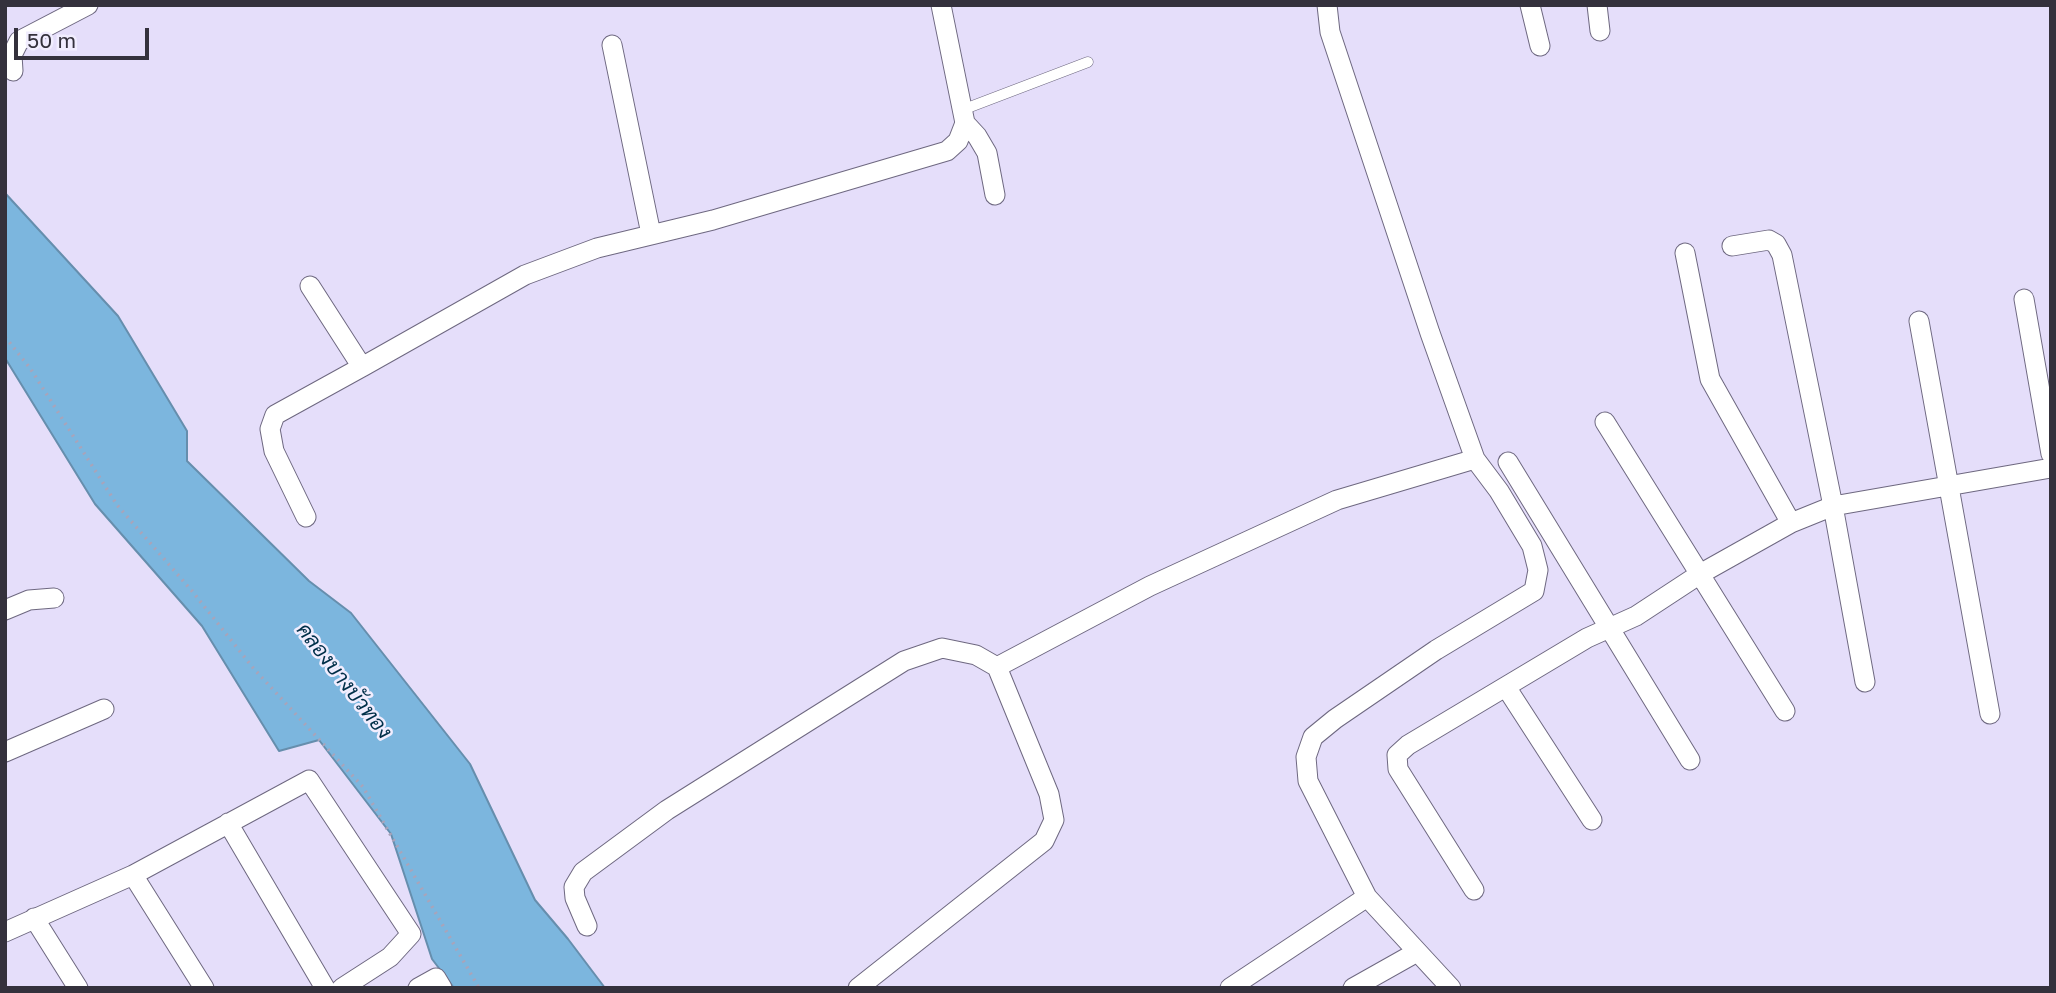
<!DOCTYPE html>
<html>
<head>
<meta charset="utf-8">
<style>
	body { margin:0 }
	#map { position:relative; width:2056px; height:993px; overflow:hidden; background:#e5defa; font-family:"Golos Text",sans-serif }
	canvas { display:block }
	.frame { position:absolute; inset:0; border:7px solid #34313c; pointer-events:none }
	.scale { position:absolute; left:14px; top:28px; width:135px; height:32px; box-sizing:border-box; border:4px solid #34313c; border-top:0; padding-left:9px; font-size:21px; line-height:24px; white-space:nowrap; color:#34313c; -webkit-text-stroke:5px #f1edfe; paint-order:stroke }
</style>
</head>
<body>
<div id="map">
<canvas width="2056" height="993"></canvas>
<div class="frame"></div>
<div class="scale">50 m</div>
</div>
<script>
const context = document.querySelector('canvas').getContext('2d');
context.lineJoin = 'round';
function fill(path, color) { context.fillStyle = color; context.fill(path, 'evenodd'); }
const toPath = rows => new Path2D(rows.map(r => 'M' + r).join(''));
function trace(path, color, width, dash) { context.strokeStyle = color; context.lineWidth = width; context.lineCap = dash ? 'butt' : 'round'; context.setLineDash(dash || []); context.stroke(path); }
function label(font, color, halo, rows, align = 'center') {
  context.font = font + ' "Golos Text",Sarabun,sans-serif'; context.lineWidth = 5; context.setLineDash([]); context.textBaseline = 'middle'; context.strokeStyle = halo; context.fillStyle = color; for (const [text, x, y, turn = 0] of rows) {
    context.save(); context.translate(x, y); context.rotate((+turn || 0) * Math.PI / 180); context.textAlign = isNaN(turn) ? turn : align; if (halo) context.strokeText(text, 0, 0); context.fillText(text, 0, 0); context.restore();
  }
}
const water = toPath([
	[5,193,118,316,187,431,187,461,309,581,351,613,470,764,535,900,568,939,605,988,454,988,432,959,391,834,319,740,279,751,202,626,95,504,5,358,5,193]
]);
const path = toPath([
	[5,337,30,368,117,505,192,591,254,669,363,787,479,988]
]);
const service = toPath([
	[962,110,1088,62]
]);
const minor = toPath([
	[1327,5,1330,32,1430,333,1475,459,1499,491,1532,546,1538,570,1534,591,1436,650,1335,719,1313,737,1306,757,1308,781,1367,897,1451,988],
	[1530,5,1540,46],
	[1597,5,1600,31],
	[612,45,651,234],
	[13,71,12,55,19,41,88,5],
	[965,123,977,136,987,153,995,195],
	[1732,246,1769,240,1776,244,1782,255,1833,506,1865,682],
	[1685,253,1710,379,1791,523],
	[310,286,362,367,525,275,597,248,713,220,947,151,958,141,965,123,941,5],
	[2024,299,2051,454],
	[1919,321,1990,714],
	[1605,422,1785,711],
	[1508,462,1690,760],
	[306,517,274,451,270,429,275,415,362,367],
	[5,610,29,600,54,598],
	[997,667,1150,586,1337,500,1475,459],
	[1506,687,1592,820],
	[5,752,104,709],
	[228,823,325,988],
	[133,875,309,780,411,934,390,957,342,988],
	[1474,890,1398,769,1397,755,1408,745,1587,638,1636,616,1700,574,1791,523,1833,506,2051,468],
	[34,918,78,988],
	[587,926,575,898,574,887,583,872,667,810,904,661,942,648,976,655,997,667,1049,794,1054,820,1044,841,858,988],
	[5,932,133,875,204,988],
	[418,988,436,978,442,988],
	[1230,988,1367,897],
	[1353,988,1417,952]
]);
const waterNames = [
	["คลองบางบัวทอง",344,681,52]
];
fill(water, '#7cb6de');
trace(water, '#668ead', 2);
trace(service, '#6e6880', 11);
trace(minor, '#6e6880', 21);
trace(path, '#a9a4ba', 3.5, [2, 5]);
trace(service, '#fff', 10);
trace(minor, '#fff', 19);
label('italic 21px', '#002f49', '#f1edfe', waterNames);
</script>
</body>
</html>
